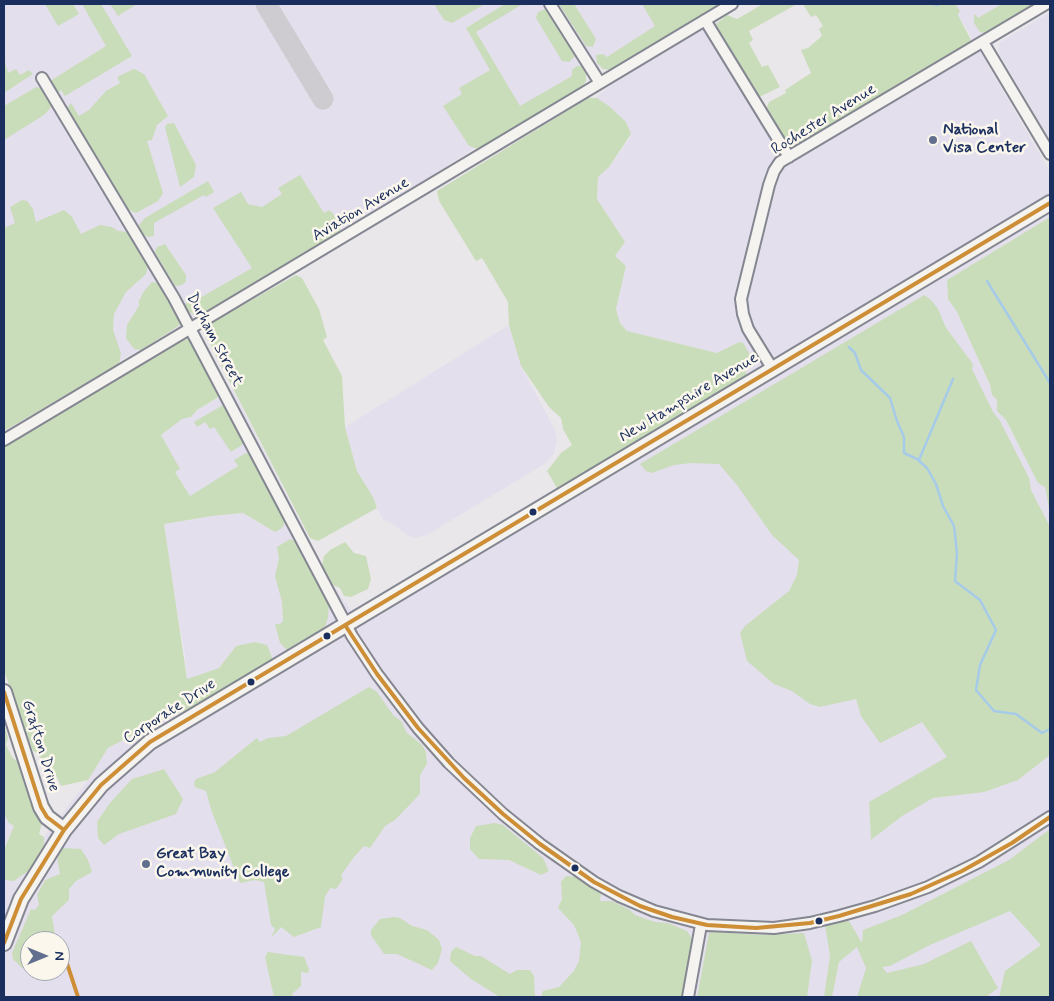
<!DOCTYPE html>
<html>
<head>
<meta charset="utf-8">
<style>
	body { margin:0 }
	#map { position:relative; width:1054px; height:1001px; overflow:hidden; background:#eae7eb; font-family:Mynerve,sans-serif }
	canvas { display:block }
	.frame { position:absolute; inset:0; border:5px solid #1b2f5e; pointer-events:none }
	.north { position:absolute; left:20px; top:931px; width:50px; height:50px; box-sizing:border-box; background:#fbf7ec; border:1px solid #a1a7b3; border-radius:50%; rotate:90deg; font-size:14px; font-weight:700; line-height:20px; text-align:center; color:#1b2f5e }
	.north::after { content:''; display:block; margin:auto; width:18px; height:22px; background:#636f8f; clip-path:polygon(50% 0,100% 100%,50% 72%,0 100%) }
</style>
</head>
<body>
<div id="map">
<canvas width="1054" height="1001"></canvas>
<div class="frame"></div>
<div class="north">N</div>
</div>
<script>
const context = document.querySelector('canvas').getContext('2d');
context.lineJoin = 'round';
function fill(path, color) { context.fillStyle = color; context.fill(path, 'evenodd'); }
const toPath = rows => new Path2D(rows.map(r => 'M' + r).join(''));
function trace(path, color, width, dash) { context.strokeStyle = color; context.lineWidth = width; context.lineCap = dash ? 'butt' : 'round'; context.setLineDash(dash || []); context.stroke(path); }
function label(font, color, halo, rows, align = 'center') {
  context.font = font + ' Mynerve,sans-serif'; context.lineWidth = 5; context.setLineDash([]); context.textBaseline = 'middle'; context.strokeStyle = halo; context.fillStyle = color; for (const [text, x, y, turn = 0] of rows) {
    context.save(); context.translate(x, y); context.rotate((+turn || 0) * Math.PI / 180); context.textAlign = isNaN(turn) ? turn : align; if (halo) context.strokeText(text, 0, 0); context.fillText(text, 0, 0); context.restore();
  }
}
const built = toPath([
	[4,4,702,4,659,29,377,211,115,364,4,236],
	[955,4,1033,4,970,42,971,36,958,15,959,11],
	[1050,12,1050,140,998,52,1000,42],
	[718,21,717,30,796,160,980,51,1050,172,1050,217,947,280,948,299,957,312,990,385,992,395,997,400,997,411,1006,420,1013,435,1045,487,1049,501,1050,997,4,997,4,925,6,914,4,912,4,880,14,881,28,871,44,845,44,837,88,780,108,748,167,717,188,710,261,642,236,646,219,668,187,680,185,655,171,576,164,524,212,516,243,513,275,532,207,486,190,496,175,472,179,469,161,435,173,424,182,419,191,417,197,410,233,390,333,585,351,610,390,591,747,375,738,342,717,353,627,331,620,323,616,309,626,266,615,256,625,242,597,199,598,177,609,167,630,138,626,122,606,104,595,98,619,78],
	[30,941,60,941,60,971,30,971],
	[509,325,521,366,555,430,557,441,553,455,546,463,427,535,415,538,407,535,391,523,383,520,373,497,357,471,345,427],
	[4,804,5,816,9,822,14,826,4,850]
]);
const green = toPath([
	[45,4,73,4,79,14,58,26],
	[82,4,101,4,132,56,65,96,61,90,57,93,50,81,106,46],
	[110,4,137,4,118,16],
	[434,4,485,4,452,23,444,20],
	[505,4,523,4,476,32,520,106,572,76,572,70,577,66,582,66,586,74,586,81,582,88,478,149,469,146,443,106,462,94,459,88,490,70,466,28],
	[559,4,574,4,596,39,593,47,586,46],
	[642,4,723,4,612,70,603,69,597,63,596,55,603,54,607,57,655,26],
	[763,4,797,4,749,31,753,40,749,43,762,67,768,65,780,87,759,97,718,31,716,24,727,15,737,19],
	[803,4,955,4,960,11,958,15,971,40,970,42,794,147,786,144,766,109,769,102,786,93,785,90,811,73,801,50,808,48,822,36,819,29,823,26,816,15,811,17],
	[1002,4,1033,4,985,33,980,32,974,23,974,15,975,14,978,18],
	[545,9,576,55,569,62,562,61,536,18,538,12],
	[4,59,8,73,16,69,20,75,29,70,33,74,4,93],
	[134,69,144,74,168,116,157,125,152,140,147,141,163,193,158,201,136,213,129,210,67,108,71,103,79,116,89,110,106,91,120,83,117,77],
	[36,87,43,89,52,106,44,115,4,140,4,106],
	[588,98,597,98,609,106,626,122,631,134,609,167,598,177,597,199,625,242,615,256,626,266,616,309,620,323,627,331,717,353,739,342,743,343,753,359,753,364,745,370,747,375,558,490,547,471,561,453,572,445,563,429,561,418,549,407,521,366,509,325,508,302,482,258,476,261,439,201,437,191],
	[174,123,196,165,194,177,180,187,165,127,167,124],
	[300,175,324,213,329,210,333,213,341,231,202,314,194,315,188,311,185,305,190,297,198,299,252,268,213,208,241,192,248,204,262,207,282,194,278,188],
	[208,181,214,192,206,197,204,195,154,223,154,236,148,237,142,234,139,225,145,218],
	[22,200,27,201,33,209,36,222,64,210,72,217,81,234,100,225,112,227,118,231,129,232,148,266,146,274,126,292,114,314,113,330,121,353,119,364,4,431,4,228,15,223,10,207],
	[1050,217,1050,513,1045,487,1038,483,1006,420,997,411,997,400,992,395,990,385,957,312,948,299,947,280],
	[165,244,186,275,186,281,182,285,175,286,155,252,157,247],
	[296,275,302,278,319,309,327,337,323,340,342,376,345,427,357,471,373,497,377,508,318,541,310,538,204,332,211,323],
	[152,282,159,283,181,319,180,325,141,350,134,349,126,338,127,325,140,304,138,303,144,291],
	[924,295,931,300,938,309,946,328,973,364,972,369,993,412,1000,421,1029,478,1031,490,1050,527,1050,755,1018,780,984,792,933,798,902,816,871,840,869,802,947,757,922,722,880,743,861,716,856,699,820,707,810,704,792,691,774,684,747,661,740,633,745,626,789,591,797,575,799,560,772,535,737,485,719,464,692,463,674,465,652,473,646,471,640,464],
	[188,339,192,341,220,394,217,398,197,410,191,417,182,419,161,435,180,469,175,472,190,496,238,466,234,460,246,453,250,454,285,522,282,528,275,532,243,513,212,516,164,524,187,679,219,668,236,646,255,642,267,645,273,660,188,710,167,717,108,748,88,780,61,786,54,771,32,749,4,671,4,447,184,340],
	[225,404,244,440,242,445,231,452,214,427,210,429,205,422,197,427,194,422],
	[290,539,295,541,329,605,328,618,325,627,287,650,280,643,275,624,280,624,283,621,282,602,275,576,279,558,277,547],
	[345,542,354,553,366,556,371,579,368,589,351,597,344,596,340,588,333,585,322,565,324,556,330,550],
	[369,687,377,692,393,715,402,722,406,732,422,745,426,752,427,764,420,775,420,794,395,820,385,826,370,848,364,846,354,857,341,875,343,879,336,889,330,888,325,897,321,927,294,937,281,927,271,938,275,929,271,925,264,882,255,880,240,883,212,812,206,791,195,787,194,783,196,779,215,772,257,738,260,742,268,738,286,736],
	[4,722,8,738,6,745,12,757,21,765,42,823,39,834,44,837,44,845,35,861,28,871,14,881,4,880,4,850,14,826,9,823,5,816,4,804],
	[164,769,183,799,176,814,119,834,104,845,98,838,97,822,109,804,132,779],
	[495,823,503,825,543,858,549,871,541,875,509,860,479,859,470,849,470,838,476,826],
	[1050,829,1050,997,999,997,1005,971,1041,945,1010,911,930,945,890,966,882,967,887,973,924,964,971,941,998,988,986,997,857,997,866,968,857,947,839,962,832,997,824,997,830,956,825,925,847,918,862,943,863,930,902,915,1009,860],
	[62,848,81,849,88,860,92,872,76,881,69,889,69,900,52,916,56,941,30,941,30,965,22,968,13,959,12,953,31,909,35,910,39,905,37,895,45,880,60,874,57,856],
	[566,876,575,877,601,894,600,901,612,901,630,910,635,915,655,922,668,923,687,931,694,942,686,997,541,997,543,991,559,987,574,971,579,961,581,942,574,925,558,908,562,899,561,882],
	[394,917,400,918,412,926,427,930,439,940,442,949,438,963,432,970,397,954,384,954,371,935,371,930,380,919],
	[712,932,764,935,804,933,812,961,807,997,697,997,709,933],
	[456,947,475,956,481,956,510,974,517,970,530,970,534,976,535,997,500,997,471,979,450,961,451,952],
	[268,952,304,957,309,969,308,973,301,972,301,986,292,994,293,997,274,997,265,957]
]);
const stream = toPath([
	[933,4,938,5],
	[987,281,1050,383],
	[849,347,855,353,861,370,890,398,897,421,904,437,904,453,917,459,927,468,936,484,943,506,954,526,957,553,955,581,980,600,996,630,980,665,976,690,994,711,1016,714,1042,733,1050,729],
	[919,460,953,379]
]);
const taxiway = toPath([
	[266,4,323,99]
]);
const street = toPath([
	[550,4,600,83],
	[705,20,789,157],
	[983,42,1050,154],
	[42,78,174,298,352,636,377,674,418,728,449,763,503,814,540,844,594,882,619,896,654,911,707,925,774,928,810,923,839,916,875,906,928,887,979,862,1050,817],
	[772,368,748,329,743,314,741,299,769,185,774,171,780,162,1046,4],
	[4,440,732,4],
	[688,997,701,925]
]);
const secondary = toPath([
	[4,692,41,807,47,817,64,830],
	[4,943,21,899,64,830,101,785,150,742,1050,203]
]);
const bus1 = toPath([
	[345,625,377,674,418,728,464,778,503,814,540,844,594,882,640,906,672,917,707,925,756,928,810,923,839,916,911,894,962,871,1012,843,1050,817],
	[4,692,41,807,47,817,64,830],
	[60,942,78,997],
	[4,943,21,899,64,830,101,785,150,742,1050,203]
]);
const markers = [
	[933,140,5,"#636f8f"],
	[533,512,4.5,"#1b2f5e"],
	[327,636,4.5,"#1b2f5e"],
	[251,682,4.5,"#1b2f5e"],
	[146,864,5,"#636f8f"],
	[575,868,4.5,"#1b2f5e"],
	[819,921,4.5,"#1b2f5e"]
];
const streetNames = [
	["Rochester Avenue",824,120,-32],
	["Aviation Avenue",361,210,-31],
	["Durham Street",214,340,62],
	["New Hampshire Avenue",689,398,-31],
	["Corporate Drive",170,712,-33],
	["Grafton Drive",40,746,73]
];
const poiNames = [
	["National",943,131],
	["Visa Center",943,149],
	["Great Bay",156,855],
	["Community College",156,873]
];
fill(built, '#e4dfec');
fill(green, '#caddba');
trace(stream, '#a6cbe8', 2.5);
trace(taxiway, '#ceccd0', 21);
trace(street, '#848791', 14);
trace(secondary, '#848791', 18);
trace(street, '#f4f3f0', 10);
trace(secondary, '#f4f3f0', 14);
trace(bus1, '#cd8e36', 4);
for (const [x, y, r, color] of markers) { const dot = new Path2D(); dot.arc(x, y, r, 0, 2 * Math.PI); context.fillStyle = color; context.fill(dot); trace(dot, '#fbf7ec', 2); }
label('16px', '#1b2f5e', '#fbf7ec', streetNames);
label('bold 16px', '#1b2f5e', '#fbf7ec', poiNames, 'left');
</script>
</body>
</html>
